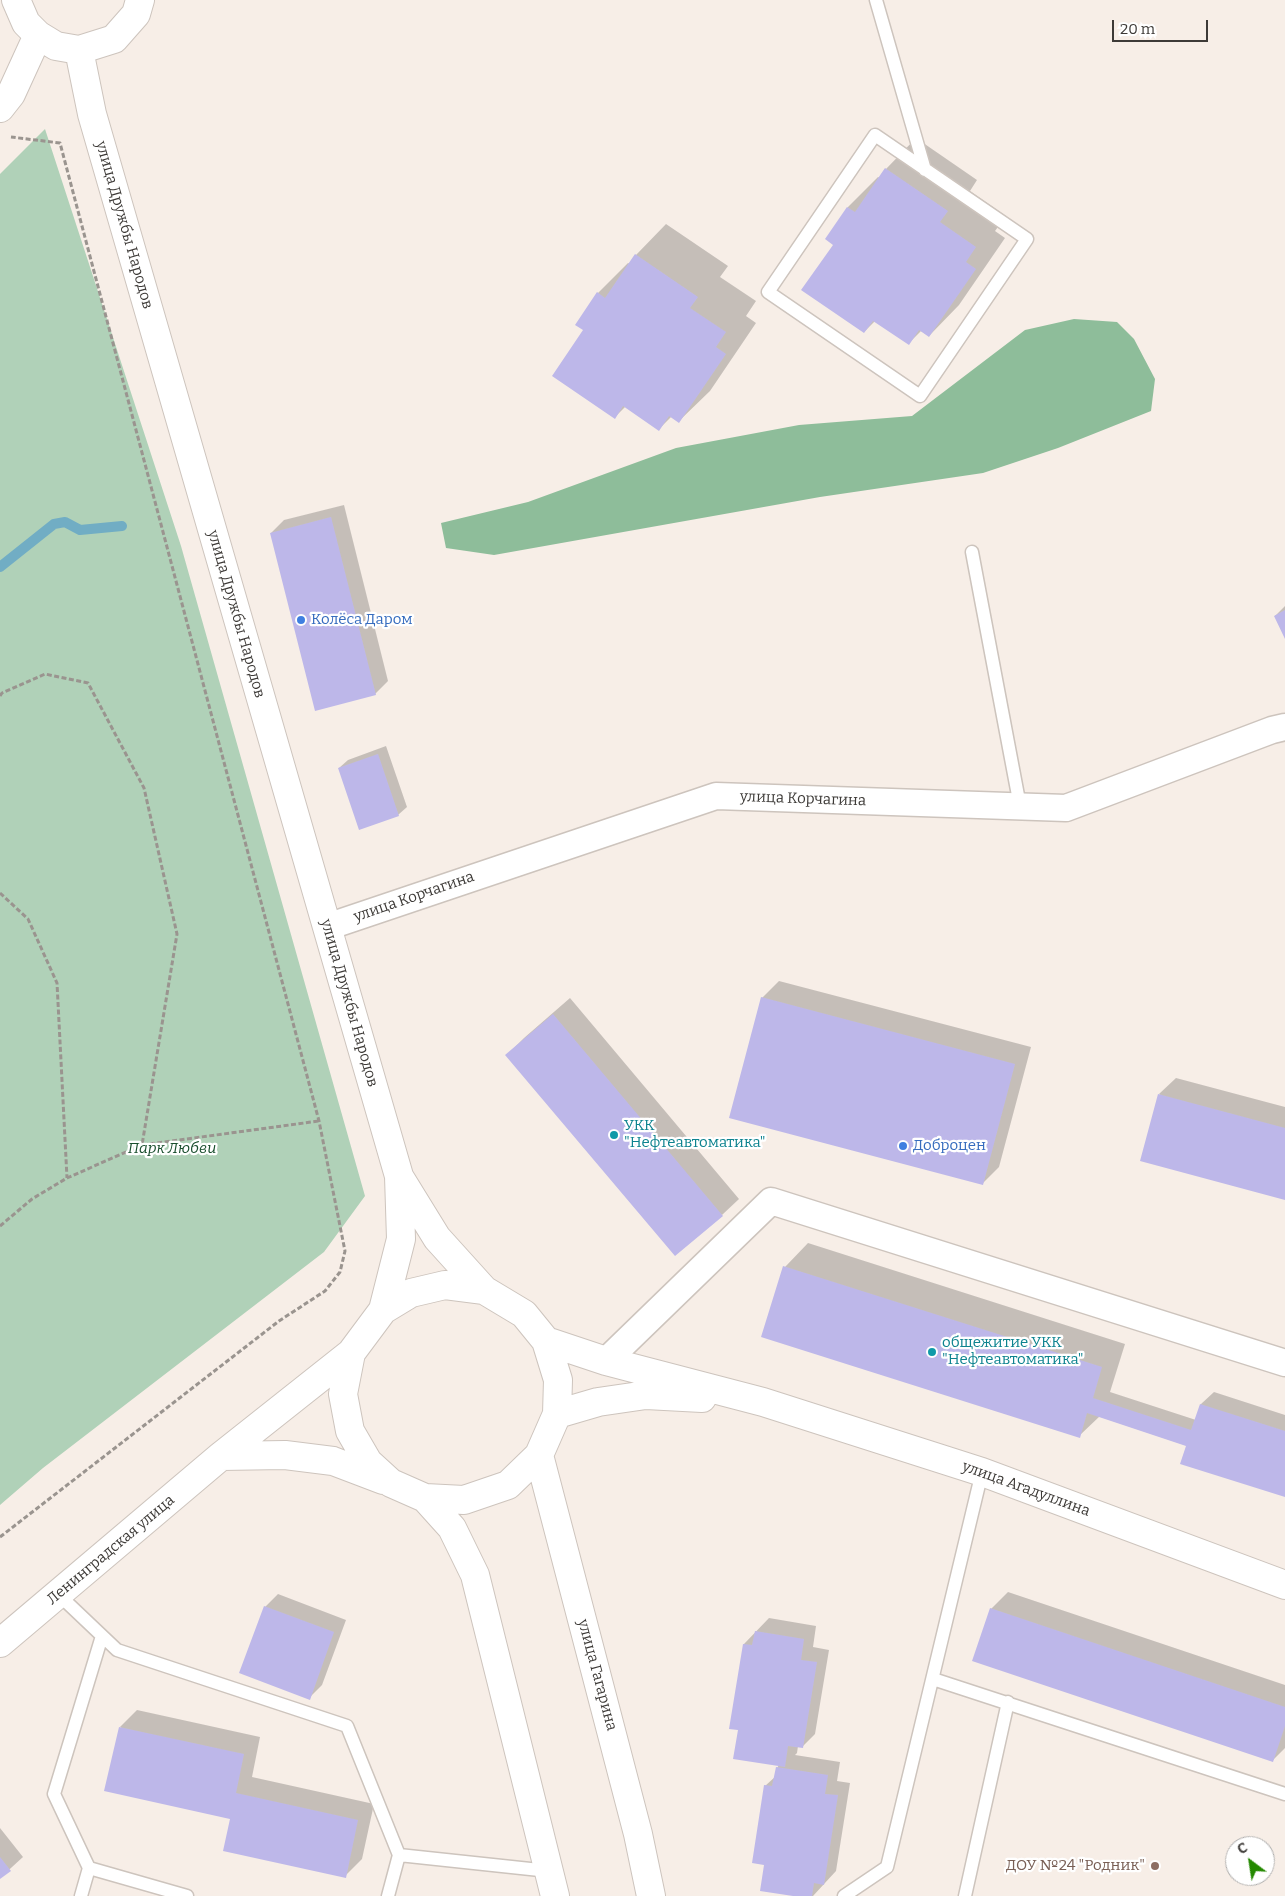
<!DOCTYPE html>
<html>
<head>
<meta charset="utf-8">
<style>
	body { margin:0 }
	#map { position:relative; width:1285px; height:1896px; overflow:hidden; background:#f7eee7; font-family:Bitter,serif }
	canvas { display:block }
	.north { position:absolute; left:1225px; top:1836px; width:50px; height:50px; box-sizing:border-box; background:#fff; border:1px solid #b1b0af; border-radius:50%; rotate:329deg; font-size:14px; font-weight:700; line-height:20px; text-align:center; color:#3d3a37 }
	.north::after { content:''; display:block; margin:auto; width:18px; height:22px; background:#248900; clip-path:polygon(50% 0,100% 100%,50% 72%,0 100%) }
	.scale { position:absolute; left:1112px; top:20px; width:96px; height:22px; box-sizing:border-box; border:2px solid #3d3a37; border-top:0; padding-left:6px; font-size:15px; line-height:18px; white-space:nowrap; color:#3d3a37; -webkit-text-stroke:4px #fff; paint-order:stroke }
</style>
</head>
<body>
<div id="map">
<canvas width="1285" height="1896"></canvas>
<div class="north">С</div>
<div class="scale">20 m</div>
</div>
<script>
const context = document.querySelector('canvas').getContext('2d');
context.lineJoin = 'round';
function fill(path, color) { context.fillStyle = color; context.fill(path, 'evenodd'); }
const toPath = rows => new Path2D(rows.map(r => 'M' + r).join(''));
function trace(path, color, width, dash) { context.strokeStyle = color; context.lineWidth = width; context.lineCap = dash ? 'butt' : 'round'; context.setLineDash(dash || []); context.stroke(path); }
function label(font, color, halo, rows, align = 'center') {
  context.font = font + ' Bitter,serif'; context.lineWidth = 4.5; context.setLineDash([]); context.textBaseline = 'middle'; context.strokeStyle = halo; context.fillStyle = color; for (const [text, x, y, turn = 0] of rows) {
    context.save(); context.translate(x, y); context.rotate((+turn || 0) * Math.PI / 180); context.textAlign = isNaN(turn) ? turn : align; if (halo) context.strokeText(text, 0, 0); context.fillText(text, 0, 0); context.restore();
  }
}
const green = toPath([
	[45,129,181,546,365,1196,324,1252,43,1468,0,1505,0,174]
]);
const forest = toPath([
	[1074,319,1117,322,1134,339,1155,379,1151,411,1058,448,983,473,820,497,494,555,446,548,441,523,528,502,676,448,799,425,912,416,1025,330]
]);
const shadow = toPath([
	[916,138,977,180,970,191,1006,216,995,231,1005,238,959,305,929,336,921,331,909,343,875,321,864,332,834,245,848,207,878,177,880,178,886,169],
	[666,224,728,266,720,277,756,301,746,316,756,323,710,391,679,421,672,416,659,429,626,406,615,417,585,330,598,293,628,263,630,264,636,255],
	[344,505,388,681,375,694,271,533,284,520],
	[1285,606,1285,636,1275,616],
	[386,746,407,807,398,815,339,768,348,760],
	[779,981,1031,1047,999,1167,982,1184,762,998],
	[570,998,739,1199,722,1215,507,1055,524,1038],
	[1176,1078,1285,1107,1285,1199,1159,1094],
	[808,1243,1125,1344,1110,1392,1196,1420,1201,1404,1214,1392,1285,1415,1285,1496,1188,1445,1100,1416,1079,1436,785,1267],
	[1008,1592,1285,1685,1285,1748,1273,1760,991,1609],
	[278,1594,346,1620,322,1685,309,1698,265,1607],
	[769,1618,816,1626,813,1647,829,1650,815,1734,802,1747,798,1746,797,1753,795,1755,840,1762,837,1781,850,1783,836,1871,813,1896,801,1896,765,1864,765,1786,776,1776,777,1768,779,1765,740,1729,744,1644],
	[137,1710,260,1737,252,1777,374,1804,362,1859,345,1876,120,1727],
	[0,1828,23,1857,0,1878]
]);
const stream = toPath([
	[0,567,54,524,65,522,80,530,122,526]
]);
const building = toPath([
	[885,168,948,211,940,222,976,247,966,262,976,269,929,337,919,330,909,345,873,321,864,333,801,290,833,245,825,239,847,207,855,212],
	[635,254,698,297,690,308,726,332,716,347,726,354,679,423,669,416,659,431,623,406,615,419,552,376,583,330,575,325,597,292,605,298],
	[331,517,376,695,315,711,270,533],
	[1285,610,1285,639,1274,616],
	[378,754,399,816,359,830,338,768],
	[761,997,1015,1064,983,1185,729,1118],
	[553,1014,723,1216,675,1256,505,1055],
	[1158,1094,1285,1128,1285,1200,1140,1161],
	[783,1266,1102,1367,1093,1398,1191,1430,1200,1404,1285,1431,1285,1497,1180,1464,1186,1446,1087,1413,1080,1438,761,1337],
	[264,1606,334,1632,310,1700,239,1673],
	[990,1608,1285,1707,1285,1726,1273,1762,972,1661],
	[755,1631,804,1639,801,1660,817,1662,803,1748,788,1746,785,1767,733,1759,738,1730,729,1729,743,1644,752,1645],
	[119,1727,244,1754,236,1793,358,1820,346,1878,223,1851,230,1819,104,1791],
	[776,1767,828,1775,825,1794,838,1795,824,1885,814,1883,812,1896,793,1896,760,1891,764,1865,752,1863,764,1785,772,1786],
	[0,1857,11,1871,0,1879]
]);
const path = toPath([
	[0,696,2,693,45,674,88,683,144,788,177,934,142,1145],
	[0,893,28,919,57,983,67,1178],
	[0,1226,32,1199,67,1178,142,1145,319,1121],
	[0,1537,279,1321,325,1291,340,1272,345,1251,319,1121,60,143,11,137]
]);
const lane = toPath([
	[876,0,925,170],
	[875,135,1027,239,920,396,768,292,875,135],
	[972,552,1020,806],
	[58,1594,117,1650,347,1726,399,1855],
	[933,1679,1285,1794],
	[89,1868,54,1794,102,1636],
	[81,1896,89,1868,187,1896],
	[388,1896,399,1855,549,1871],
	[844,1896,887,1867,982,1472],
	[965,1896,1008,1702]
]);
const street = toPath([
	[327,927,716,796,1066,808,1272,730,1285,727],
	[606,1361,771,1201,1285,1363]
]);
const secondary = toPath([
	[16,0,26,23,38,35,56,46,79,50,114,39,136,14,140,0],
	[79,50,92,114,399,1176,401,1239,383,1310,351,1353,343,1394,350,1431,368,1462,391,1483,425,1498,464,1500,508,1485,539,1455,557,1414,558,1380,546,1341,524,1314,484,1290,445,1285,411,1293,383,1310],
	[0,108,11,94,38,35],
	[400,1178,437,1238,484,1290],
	[546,1341,606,1361,763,1402,982,1472,1285,1585],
	[557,1414,598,1402,646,1395,702,1398],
	[539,1455,638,1834,651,1896],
	[221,1456,285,1455,333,1461,383,1480],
	[425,1498,452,1528,475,1575,555,1896],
	[0,1643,221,1456,351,1353]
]);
const markers = [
	[301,620,5,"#3f7fe0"],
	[614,1135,5,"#0f9aa8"],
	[903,1146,5,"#3f7fe0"],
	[932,1352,5,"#0f9aa8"],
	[1155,1866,5,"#8d6e63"]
];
const streetNames = [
	["улица Дружбы Народов",124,225,74],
	["улица Дружбы Народов",236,614,74],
	["улица Корчагина",803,799,2],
	["улица Корчагина",414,897,-19],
	["улица Дружбы Народов",349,1003,74],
	["улица Агадуллина",1026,1489,20],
	["Ленинградская улица",111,1550,-40],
	["улица Гагарина",597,1675,75]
];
const shopNames = [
	["Колёса Даром",311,620],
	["Доброцен",913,1146]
];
const cultureNames = [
	["УКК",624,1126],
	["\"Нефтеавтоматика\"",624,1143],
	["общежитие УКК",942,1343],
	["\"Нефтеавтоматика\"",942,1360]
];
const parkNames = [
	["Парк Любви",172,1149]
];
const educationNames = [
	["ДОУ №24 \"Родник\"",1145,1866]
];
fill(green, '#b0d1b8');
fill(forest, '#8ebd9a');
fill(shadow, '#0003');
trace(stream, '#71adc4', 10);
fill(building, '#bdb7e9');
trace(lane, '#cdc4bd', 15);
trace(street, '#cdc4bd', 29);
trace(secondary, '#cdc4bd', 30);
trace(path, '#9a948f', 3, [5, 2.5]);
trace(lane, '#fff', 12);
trace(street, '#fff', 26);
trace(secondary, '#fff', 28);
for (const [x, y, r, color] of markers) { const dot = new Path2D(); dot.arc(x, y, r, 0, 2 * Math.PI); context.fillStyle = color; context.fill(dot); trace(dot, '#fff', 2); }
label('15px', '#3d3a37', '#fff', streetNames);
label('15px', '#366cbe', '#fff', shopNames, 'left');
label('15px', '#0d838f', '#fff', cultureNames, 'left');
label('italic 15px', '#194e2d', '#fff', parkNames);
label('15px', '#785e54', '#fff', educationNames, 'right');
</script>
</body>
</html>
